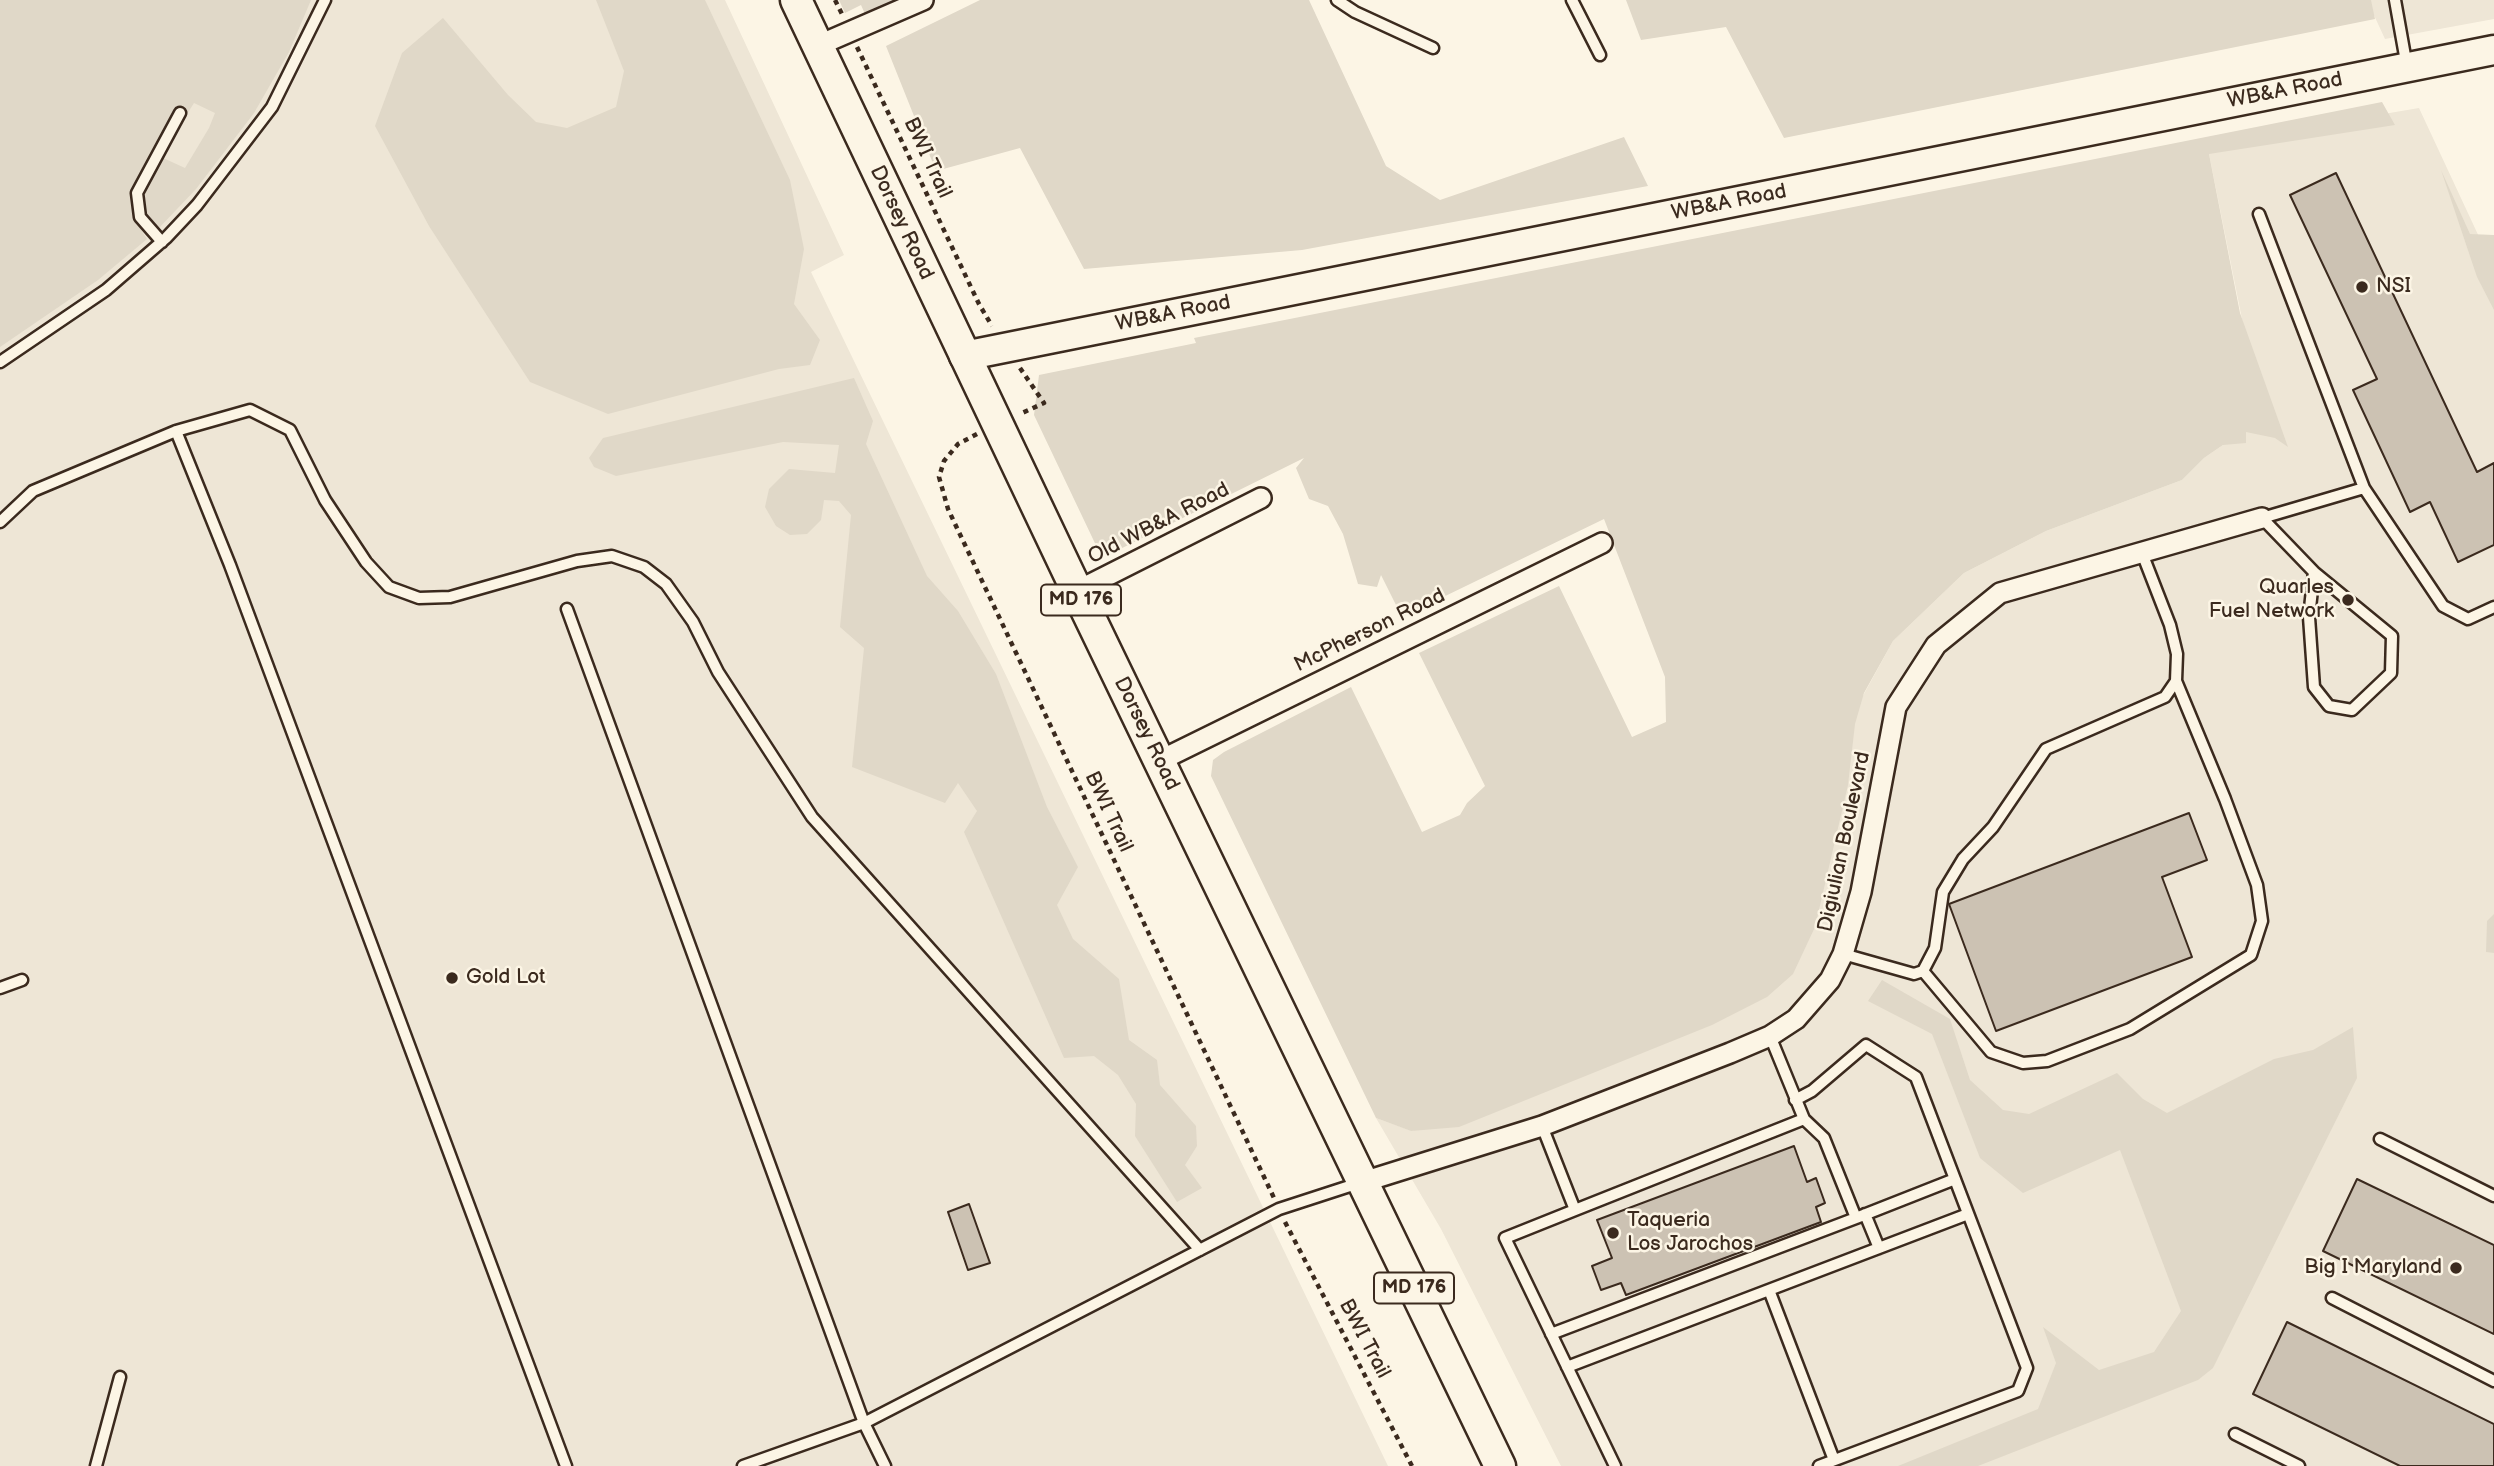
<!DOCTYPE html>
<html>
<head>
<meta charset="utf-8">
<style>
	body { margin:0 }
	canvas { display:block; background:#fcf5e5 }
</style>
</head>
<body>
<canvas width="2494" height="1466"></canvas>
<script>
const context = document.querySelector('canvas').getContext('2d');
context.lineJoin = 'round';
function fill(path, color) { context.fillStyle = color; context.fill(path, 'evenodd'); }
const toPath = rows => new Path2D(rows.map(r => 'M' + r).join(''));
function trace(path, color, width, dash) { context.strokeStyle = color; context.lineWidth = width; context.lineCap = dash ? 'butt' : 'round'; context.setLineDash(dash || []); context.stroke(path); }
function label(font, color, halo, rows, align = 'center') {
  context.font = font + ' "Balsamiq Sans",sans-serif'; context.lineWidth = 5; context.setLineDash([]); context.textBaseline = 'middle'; context.strokeStyle = halo; context.fillStyle = color; for (const [text, x, y, turn = 0] of rows) {
    context.save(); context.translate(x, y); context.rotate((+turn || 0) * Math.PI / 180); context.textAlign = isNaN(turn) ? turn : align; if (halo) context.strokeText(text, 0, 0); context.fillText(text, 0, 0); context.restore();
  }
}
const built = toPath([
	[0,0,725,0,844,255,811,272,1388,1466,0,1466],
	[2367,0,2494,0,2494,19,2385,39],
	[2419,108,2494,269,2494,1466,1561,1466,1441,1229,1376,1118,1412,1131,1729,1008,1859,703,1893,641,1964,573,2046,531,2182,480,2204,458,2223,445,2246,339,2207,144]
]);
const green = toPath([
	[0,0,311,0,289,52,254,113,196,189,158,229,145,212,143,196,161,157,185,168,209,128,215,113,194,103,187,114,177,108,132,190,133,218,147,239,98,280,0,347],
	[596,0,705,0,790,180,804,249,794,304,820,340,810,365,779,369,608,414,530,382,429,226,375,126,402,53,443,18,508,95,536,122,567,128,616,107,624,71],
	[839,0,896,0,865,14,861,5,845,13],
	[980,0,1309,0,1386,166,1440,200,1624,137,1648,186,1302,250,1084,269,1020,148,936,171,886,46],
	[1626,0,2371,0,2375,19,1784,138,1726,27,1641,40],
	[2382,102,2395,125,2209,154,2240,313,2288,447,2275,438,2246,432,2246,443,2223,445,2204,458,2182,480,2046,531,1964,573,1893,641,1864,693,1855,724,1848,785,1815,927,1793,974,1767,997,1712,1025,1459,1127,1411,1131,1376,1118,1211,776,1213,760,1224,752,1351,687,1422,832,1460,815,1467,803,1485,786,1419,653,1559,586,1632,737,1666,722,1665,677,1604,519,1402,617,1381,575,1377,587,1358,584,1343,534,1328,506,1309,499,1296,468,1304,458,1102,558,1034,415,1039,375,1196,343,1194,338],
	[2441,170,2470,234,2494,235,2494,310,2477,277],
	[854,378,873,421,866,444,927,576,958,611,996,674,1047,807,1078,867,1057,905,1073,939,1119,979,1129,1040,1157,1060,1160,1085,1196,1126,1197,1146,1185,1165,1202,1188,1177,1202,1135,1136,1136,1104,1118,1075,1094,1056,1064,1058,964,832,977,811,958,783,945,803,852,767,864,648,840,627,851,515,839,501,824,500,821,520,807,534,790,535,776,526,765,507,769,489,789,469,835,473,839,445,783,442,616,476,594,467,589,458,603,438],
	[2494,914,2494,953,2486,952,2487,921],
	[1882,980,1950,1019,1970,1080,2003,1110,2029,1114,2117,1073,2143,1099,2167,1113,2274,1059,2313,1050,2353,1027,2357,1078,2213,1368,2198,1380,1978,1466,1898,1466,2038,1409,2056,1363,2043,1327,2099,1370,2154,1352,2181,1311,2120,1150,2023,1193,1980,1158,1932,1034,1868,1001]
]);
const building = toPath([
	[2336,173,2477,472,2494,463,2494,545,2458,562,2430,502,2410,512,2353,390,2377,379,2290,195,2336,173],
	[2189,813,2207,860,2162,877,2192,957,1996,1031,1949,904,2189,813],
	[1794,1146,1807,1182,1816,1178,1825,1203,1816,1207,1821,1222,1626,1295,1621,1283,1601,1290,1592,1266,1612,1258,1597,1220,1794,1146],
	[2357,1179,2494,1245,2494,1334,2323,1251,2357,1179],
	[969,1204,990,1263,968,1270,948,1212,969,1204],
	[2287,1322,2494,1424,2494,1466,2400,1466,2253,1394,2287,1322]
]);
const path = toPath([
	[835,0,842,14],
	[857,47,979,304,992,326],
	[1020,368,1044,403,1020,414],
	[977,434,958,444,944,461,939,477,948,509,1274,1198],
	[1285,1222,1412,1466]
]);
const lane = toPath([
	[1337,0,1355,12,1433,48],
	[1572,0,1600,55],
	[2395,0,2407,67],
	[2259,214,2364,488,2262,518,2314,572,2309,617,2314,687,2329,706,2352,710,2391,673,2392,636,2314,572],
	[162,242,140,217,137,193,180,113],
	[0,362,106,290,166,238,197,205,272,107,325,0],
	[176,431,230,565,566,1466],
	[2364,488,2443,606,2468,619,2494,607],
	[0,522,33,491,176,431,250,410,290,430,325,500,366,562,389,587,419,598,450,597,577,561,612,556,644,567,666,584,693,622,718,672,812,817,1200,1250],
	[567,609,864,1423,885,1466],
	[1843,954,1914,974,1923,971,1935,948,1943,892,1963,859,1993,827,2046,749,2165,697,2176,681,2177,654,2170,625,2142,553],
	[1923,971,1991,1052,2023,1063,2047,1061,2130,1029,2251,955,2262,921,2257,885,2225,799,2176,681],
	[0,988,22,980],
	[1795,1100,1812,1091,1866,1045,1916,1077,2027,1368,2018,1391,1819,1466],
	[1804,1119,1824,1138,1856,1218,1955,1179],
	[1542,1126,1575,1210,1804,1119,1770,1036],
	[2380,1139,2494,1196],
	[1575,1210,1505,1238,1615,1466],
	[1865,1214,1879,1248],
	[1769,1290,1834,1460],
	[2332,1298,2494,1381],
	[1551,1334,1856,1218],
	[1567,1367,1968,1214],
	[2235,1434,2299,1466],
	[96,1466,120,1377],
	[743,1466,864,1423,1279,1209,1359,1183]
]);
const street = toPath([
	[817,46,923,0],
	[1077,591,1261,498],
	[1159,761,1602,543],
	[1363,1182,1542,1126,1730,1053,1770,1036,1796,1019,1830,980,1843,954,1861,892,1896,707,1936,645,2000,593,2262,518]
]);
const secondary = toPath([
	[964,356,2494,50]
]);
const primary = toPath([
	[796,0,1077,591,1500,1466]
]);
const markers = [
	[2362,287,7,"#3b2a1e"],
	[2348,600,7,"#3b2a1e"],
	[452,978,7,"#3b2a1e"],
	[1613,1233,7,"#3b2a1e"],
	[2456,1268,7,"#3b2a1e"]
];
const shields = [
	[1081,600,80],
	[1414,1288,80]
];
const shieldNames = [
	["MD 176",1081,600],
	["MD 176",1414,1288]
];
const streetNames = [
	["WB&A Road",2285,91,-11],
	["BWI Trail",927,158,65],
	["WB&A Road",1729,203,-11],
	["Dorsey Road",901,223,65],
	["WB&A Road",1173,314,-11],
	["Old WB&A Road",1159,524,-27],
	["McPherson Road",1370,631,-26],
	["Dorsey Road",1146,734,64],
	["BWI Trail",1108,812,65],
	["Digiulian Boulevard",1845,842,-78],
	["BWI Trail",1364,1339,62]
];
const poiNames = [
	["NSI",2376,287],
	["Quarles",2334,588,"right"],
	["Fuel Network",2334,612,"right"],
	["Gold Lot",466,978],
	["Taqueria",1627,1221],
	["Los Jarochos",1627,1245],
	["Big I Maryland",2442,1268,"right"]
];
fill(built, '#eee6d6');
fill(green, '#e0d8c8');
fill(building, '#ccc2b3');
trace(building, '#3b2a1e', 2);
trace(lane, '#3b2a1e', 15);
trace(street, '#3b2a1e', 24);
trace(secondary, '#3b2a1e', 33);
trace(primary, '#3b2a1e', 35);
trace(path, '#3b2a1e', 4.5, [5, 5]);
trace(lane, '#fcf5e5', 10);
trace(street, '#fcf5e5', 19);
trace(secondary, '#fcf5e5', 28);
trace(primary, '#fcf5e5', 30);
for (const [x, y, r, color] of markers) { const dot = new Path2D(); dot.arc(x, y, r, 0, 2 * Math.PI); context.fillStyle = color; context.fill(dot); trace(dot, '#fcf5e5', 2.5); }
for (const [x, y, w] of shields) { const box = new Path2D(); box.roundRect(x - w / 2, y - 15.5, w, 31, 5); context.fillStyle = '#fcf5e5'; context.fill(box); trace(box, '#3b2a1e', 2); }
label('bold 19px', '#3b2a1e', null, shieldNames);
label('21px', '#3b2a1e', '#fcf5e5', streetNames);
label('21px', '#3b2a1e', '#fcf5e5', poiNames, 'left');
</script>
</body>
</html>
